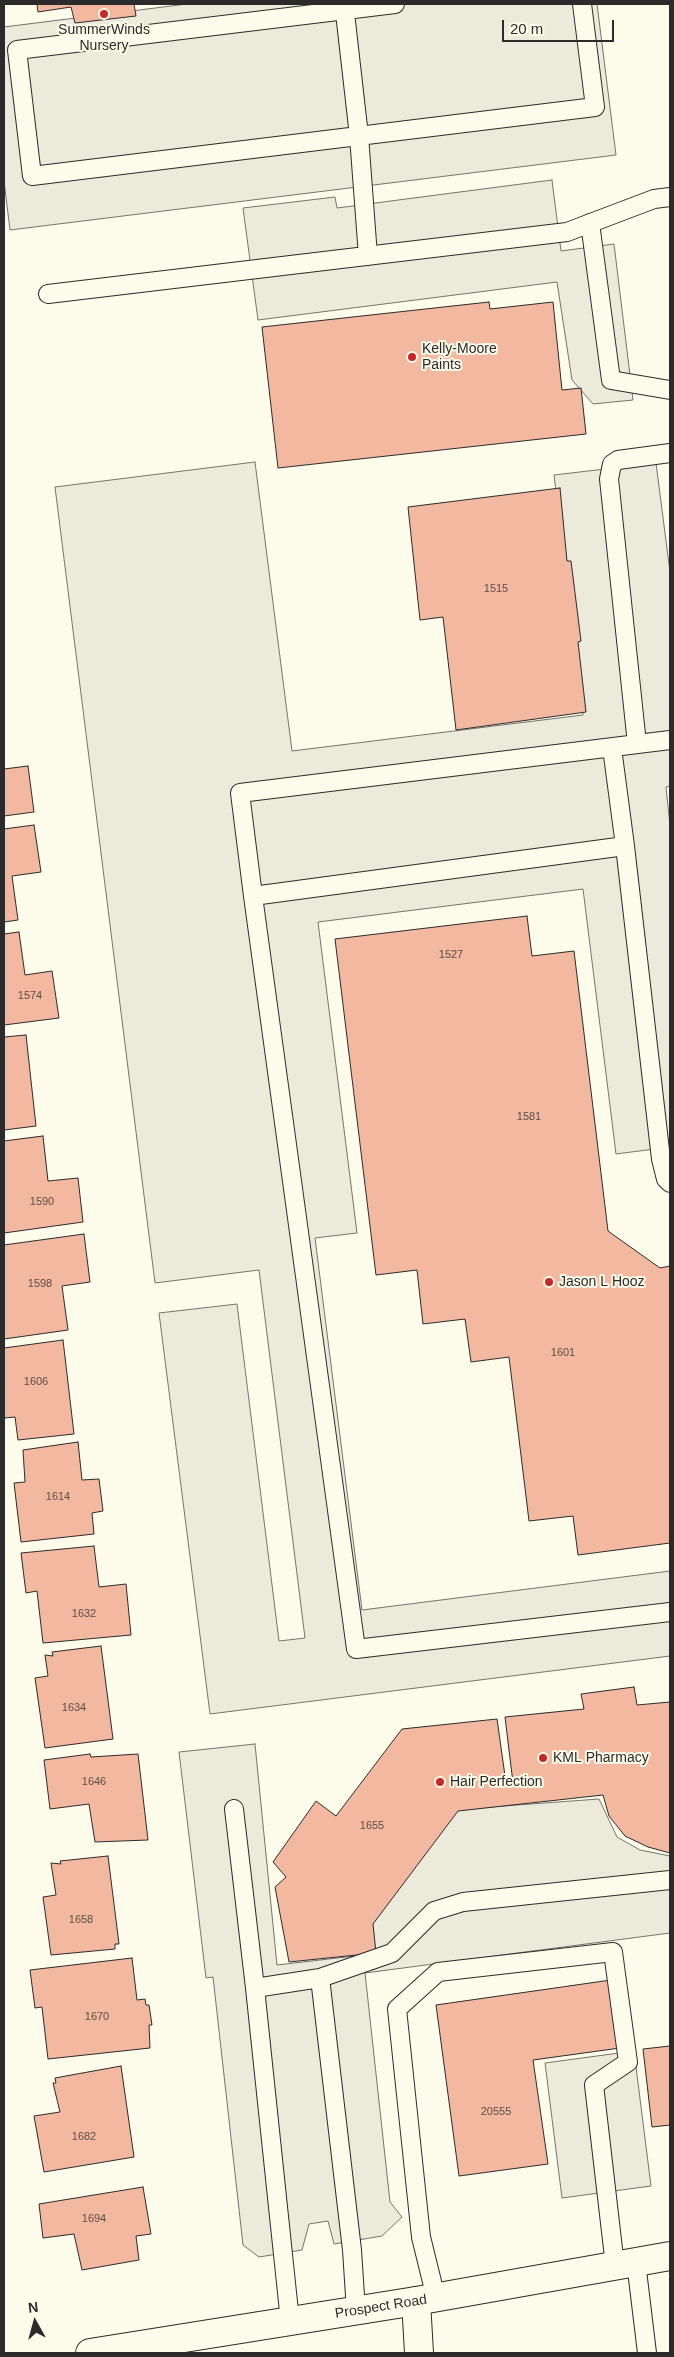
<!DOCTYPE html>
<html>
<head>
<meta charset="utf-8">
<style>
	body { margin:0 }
	#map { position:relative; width:674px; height:2357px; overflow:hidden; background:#fdfbea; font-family:Arial,sans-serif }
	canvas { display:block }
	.frame { position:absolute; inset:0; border:5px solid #2b2b2b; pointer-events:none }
	.north { position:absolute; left:10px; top:2297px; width:50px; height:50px; -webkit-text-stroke:4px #fdfbea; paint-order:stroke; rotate:353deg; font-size:14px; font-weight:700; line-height:20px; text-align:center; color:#2b2b2b }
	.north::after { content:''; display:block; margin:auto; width:18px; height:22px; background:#2b2b2b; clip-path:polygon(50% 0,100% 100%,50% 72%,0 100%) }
	.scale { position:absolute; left:502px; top:20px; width:112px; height:22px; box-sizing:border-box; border:2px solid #2b2b2b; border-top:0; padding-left:6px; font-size:15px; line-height:18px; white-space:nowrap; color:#2b2b2b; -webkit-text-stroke:4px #fdfbea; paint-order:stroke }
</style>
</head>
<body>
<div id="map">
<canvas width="674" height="2357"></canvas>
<div class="frame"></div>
<div class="north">N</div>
<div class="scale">20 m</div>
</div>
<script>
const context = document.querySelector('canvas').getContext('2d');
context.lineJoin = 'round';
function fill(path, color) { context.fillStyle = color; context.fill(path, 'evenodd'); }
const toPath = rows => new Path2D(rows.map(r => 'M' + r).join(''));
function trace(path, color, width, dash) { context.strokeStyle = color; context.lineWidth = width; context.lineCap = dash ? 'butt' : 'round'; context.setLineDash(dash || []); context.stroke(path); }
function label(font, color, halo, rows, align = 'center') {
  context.font = font + ' Arial,sans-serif'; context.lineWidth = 4; context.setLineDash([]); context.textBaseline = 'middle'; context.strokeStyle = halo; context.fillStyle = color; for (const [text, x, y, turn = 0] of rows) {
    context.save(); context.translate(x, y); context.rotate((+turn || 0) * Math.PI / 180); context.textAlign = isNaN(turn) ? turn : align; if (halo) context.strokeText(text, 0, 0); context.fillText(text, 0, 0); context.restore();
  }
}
const parking = toPath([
	[187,4,597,4,616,155,10,230,4,181,4,27,187,4],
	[552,180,561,251,614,244,633,400,593,404,572,380,557,282,258,320,243,208,335,197,337,208,552,180],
	[255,462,292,751,583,715,554,475,656,463,670,572,670,786,666,787,670,825,670,1147,616,1154,583,889,318,922,357,1233,315,1238,362,1610,670,1571,670,1656,210,1714,159,1313,237,1304,279,1641,305,1638,259,1270,155,1283,55,487,255,462],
	[255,1744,277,1965,372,1954,368,1923,449,1810,599,1799,617,1837,640,1850,670,1856,670,1933,365,1973,390,2202,402,2217,382,2236,334,2244,328,2221,309,2224,302,2250,259,2257,243,2245,213,1977,206,1978,179,1752,255,1744],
	[634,2051,651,2186,562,2198,545,2063,634,2051]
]);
const building = toPath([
	[37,4,134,4,136,16,75,23,71,7,38,12,37,4],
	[489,302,490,309,553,302,562,390,581,388,586,434,278,468,262,327,489,302],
	[560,488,567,561,571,561,581,641,578,642,586,712,456,730,443,617,420,620,408,507,560,488],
	[28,766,34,812,4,816,4,769,28,766],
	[34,825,41,872,12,876,18,920,4,922,4,829,34,825],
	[527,916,532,956,574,951,608,1231,660,1268,670,1266,670,1543,578,1555,573,1516,529,1521,509,1357,471,1362,465,1319,423,1324,417,1270,376,1275,335,939,527,916],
	[19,932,25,975,52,971,59,1018,4,1025,4,934,19,932],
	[26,1035,36,1126,4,1130,4,1037,26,1035],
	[43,1136,48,1181,78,1178,83,1222,4,1233,4,1141,43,1136],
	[84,1234,90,1282,62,1286,68,1330,4,1339,4,1245,84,1234],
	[63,1340,74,1434,18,1440,15,1417,4,1418,4,1348,63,1340],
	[78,1442,82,1480,99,1479,103,1511,92,1513,94,1534,21,1542,14,1483,25,1482,23,1450,78,1442],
	[94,1546,99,1587,126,1584,131,1635,43,1643,37,1591,26,1593,21,1553,94,1546],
	[101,1646,113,1739,45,1748,35,1678,48,1676,45,1655,53,1656,52,1652,101,1646],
	[634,1687,637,1705,670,1702,670,1853,648,1847,625,1836,609,1816,603,1795,458,1811,373,1924,376,1953,289,1962,275,1887,286,1877,273,1862,316,1801,336,1816,402,1729,497,1719,506,1783,513,1783,505,1717,584,1709,581,1694,634,1687],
	[90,1754,91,1757,138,1754,148,1840,95,1842,89,1804,50,1809,44,1760,90,1754],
	[108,1856,119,1944,115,1944,115,1949,51,1955,43,1897,56,1895,51,1863,61,1864,60,1861,108,1856],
	[132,1958,137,2000,145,1999,146,2005,149,2005,152,2025,149,2025,150,2048,48,2059,42,2007,35,2008,30,1970,132,1958],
	[611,1980,620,2048,533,2060,548,2164,459,2176,436,2005,611,1980],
	[670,2046,670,2125,652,2127,643,2049,670,2046],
	[121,2066,134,2157,44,2172,34,2116,60,2112,53,2083,56,2083,55,2078,121,2066],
	[143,2187,151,2234,136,2236,139,2260,82,2270,74,2234,43,2238,39,2204,143,2187]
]);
const lane = toPath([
	[344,4,359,136,368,256],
	[395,4,17,50,32,176,595,107,582,4],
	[590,223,611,380,670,390],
	[48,294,567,232,654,199,670,197],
	[637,744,609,479,612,464,618,460,670,453],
	[612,748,625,846],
	[253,896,240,793,670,740],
	[670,1183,666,1179,661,1159,625,846,253,896,356,1649,670,1612],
	[234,1809,255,1988,290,2321],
	[320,1978,352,2250,356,2311],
	[255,1988,320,1978,392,1953,434,1911,463,1902,670,1880],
	[636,2262,647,2353],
	[436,2298,421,2237,397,2009,438,1972,613,1952,628,2062,594,2085,615,2266]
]);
const street = toPath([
	[416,2301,419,2353]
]);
const secondary = toPath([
	[90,2353,416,2301,670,2256]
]);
const markers = [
	[104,14,5,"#c62828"],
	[412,357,5,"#c62828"],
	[549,1282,5,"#c62828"],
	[543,1758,5,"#c62828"],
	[440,1782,5,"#c62828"]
];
const numberNames = [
	["1515",496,589],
	["1527",451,955],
	["1574",30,996],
	["1581",529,1117],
	["1590",42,1202],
	["1598",40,1284],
	["1601",563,1353],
	["1606",36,1382],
	["1614",58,1497],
	["1632",84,1614],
	["1634",74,1708],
	["1646",94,1782],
	["1655",372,1826],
	["1658",81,1920],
	["1670",97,2017],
	["20555",496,2112],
	["1682",84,2137],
	["1694",94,2219]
];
const poiNames = [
	["SummerWinds",104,30,"center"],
	["Nursery",104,46,"center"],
	["Kelly-Moore",422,349],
	["Paints",422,365],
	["Jason L Hooz",559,1282],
	["KML Pharmacy",553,1758],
	["Hair Perfection",450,1782]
];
const streetNames = [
	["Prospect Road",381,2307,-9]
];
fill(parking, '#eceadb');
trace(parking, '#74746e', 1);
fill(building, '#f2b8a0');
trace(building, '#2b2b2b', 1);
trace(lane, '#2b2b2b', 20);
trace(street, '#2b2b2b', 30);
trace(secondary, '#2b2b2b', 30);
trace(lane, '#fdfbea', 18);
trace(street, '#fdfbea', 28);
trace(secondary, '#fdfbea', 28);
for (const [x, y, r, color] of markers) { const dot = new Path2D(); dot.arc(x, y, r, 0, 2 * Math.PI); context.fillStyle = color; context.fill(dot); trace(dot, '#fdfbea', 2); }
label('11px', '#5d4e48', null, numberNames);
label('14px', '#2b2b2b', '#fdfbea', poiNames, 'left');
label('14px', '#2b2b2b', '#fdfbea', streetNames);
</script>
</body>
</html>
